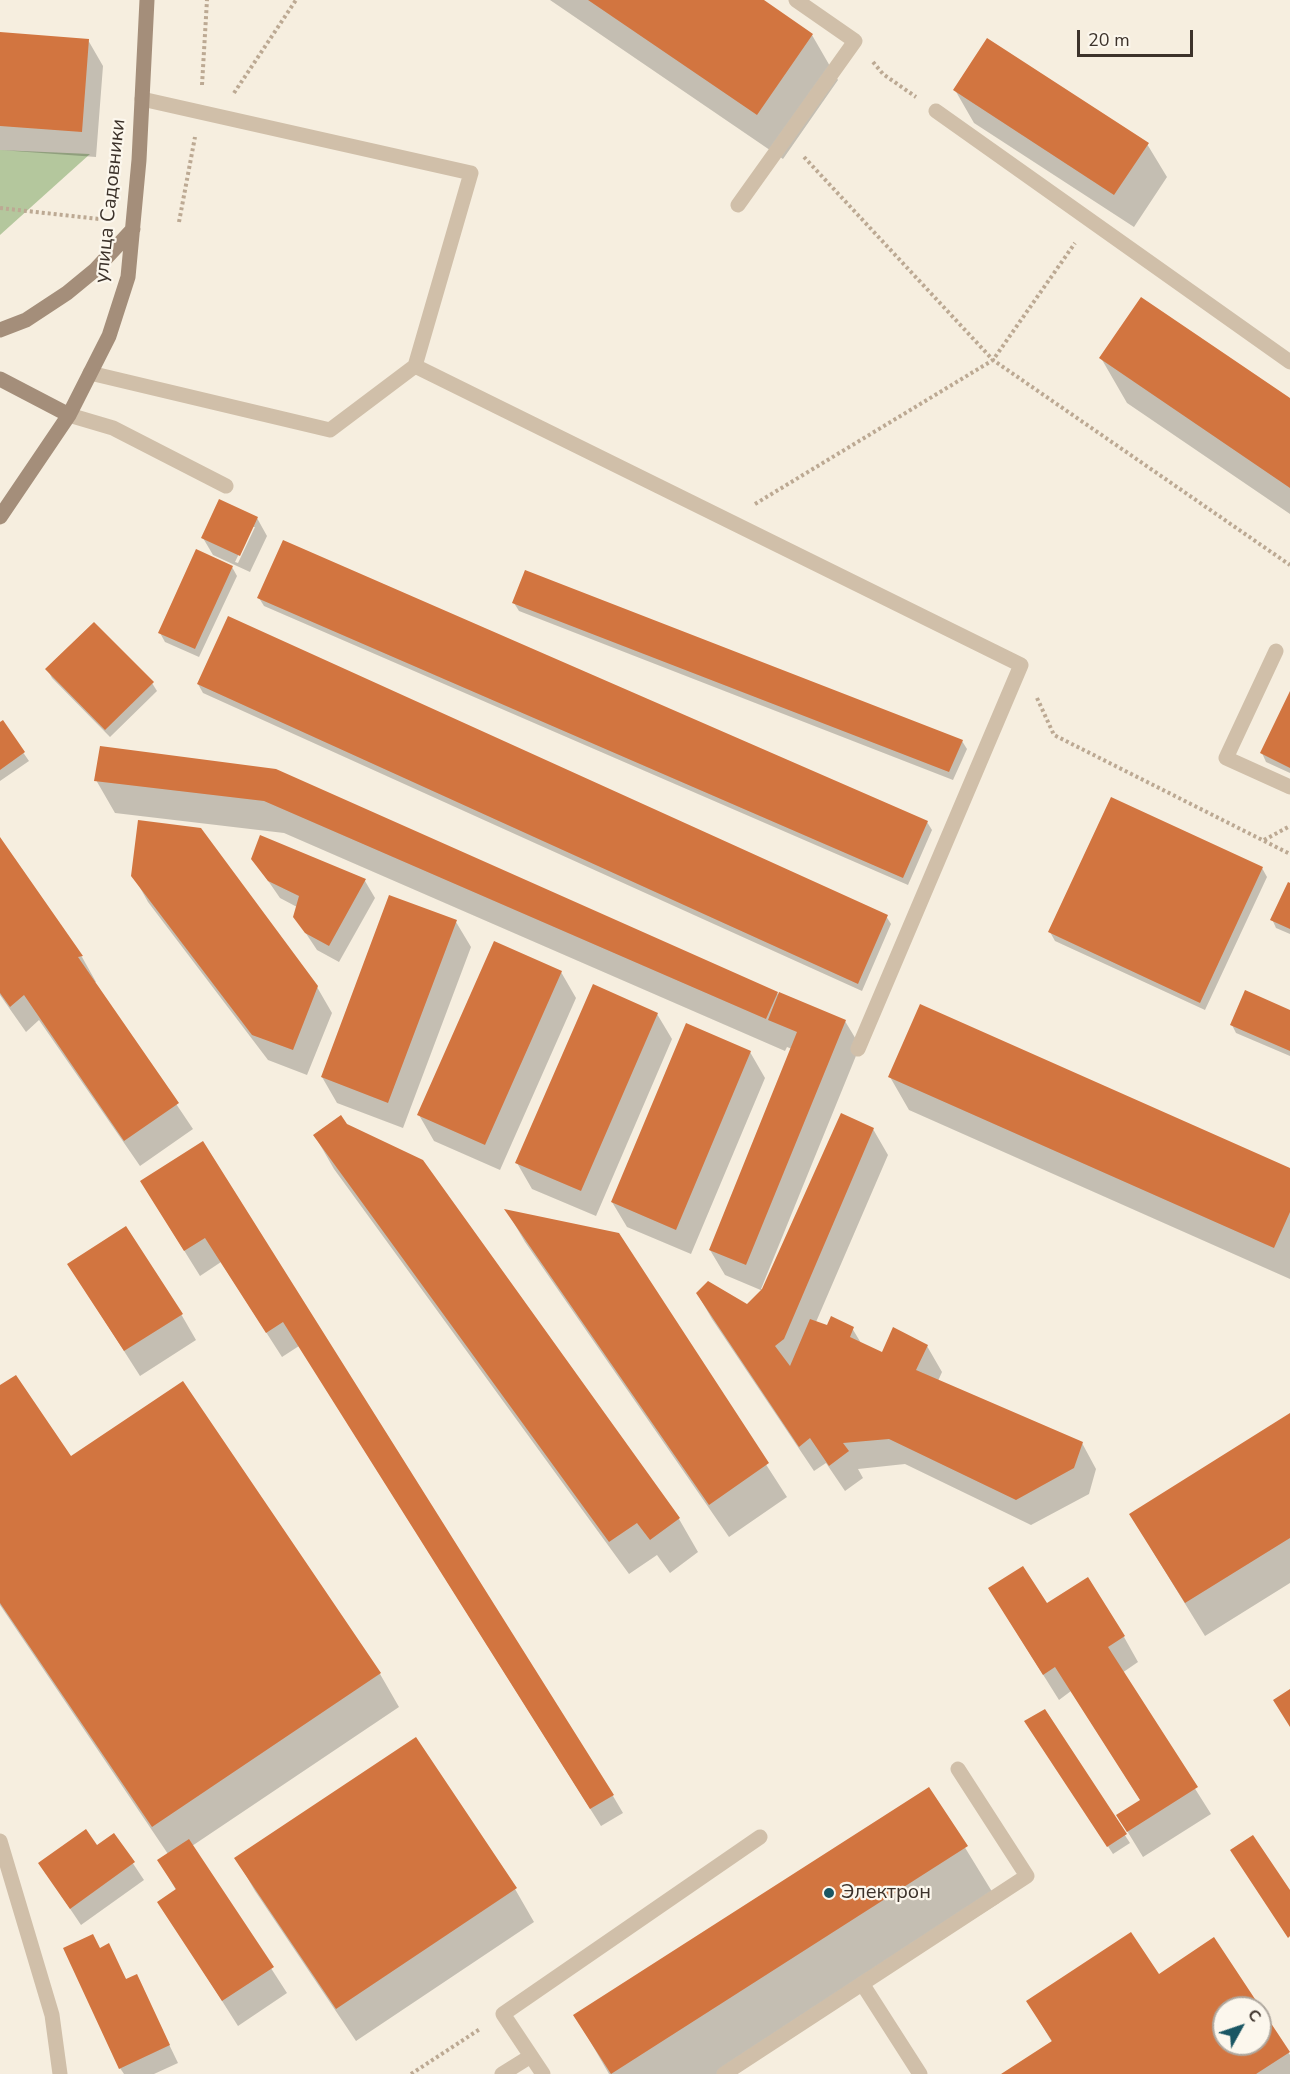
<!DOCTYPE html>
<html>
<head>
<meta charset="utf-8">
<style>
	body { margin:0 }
	#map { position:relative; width:1290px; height:2074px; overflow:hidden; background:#f6eedf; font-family:"Nunito Sans",sans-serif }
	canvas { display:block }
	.north { position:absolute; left:1212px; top:1996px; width:60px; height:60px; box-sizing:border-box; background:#fcf7ed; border:2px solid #afa89f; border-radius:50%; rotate:50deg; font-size:16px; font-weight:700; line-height:24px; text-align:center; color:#3c322a }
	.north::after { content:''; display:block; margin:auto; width:21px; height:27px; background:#1a5663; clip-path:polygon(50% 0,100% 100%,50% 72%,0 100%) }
	.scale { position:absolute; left:1077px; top:30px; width:116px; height:27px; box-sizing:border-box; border:3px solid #3c322a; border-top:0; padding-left:8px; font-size:18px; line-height:21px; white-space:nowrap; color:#3c322a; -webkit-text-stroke:4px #fcf7ed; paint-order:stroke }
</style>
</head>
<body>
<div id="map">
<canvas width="1290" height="2074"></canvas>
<div class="north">С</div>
<div class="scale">20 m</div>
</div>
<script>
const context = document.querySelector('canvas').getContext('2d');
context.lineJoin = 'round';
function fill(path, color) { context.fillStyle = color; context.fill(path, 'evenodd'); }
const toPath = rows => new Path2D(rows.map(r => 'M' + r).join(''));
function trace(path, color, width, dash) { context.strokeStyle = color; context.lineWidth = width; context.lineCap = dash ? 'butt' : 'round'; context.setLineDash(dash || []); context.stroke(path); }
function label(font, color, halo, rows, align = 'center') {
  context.font = font + ' "Nunito Sans",sans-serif'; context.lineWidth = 4.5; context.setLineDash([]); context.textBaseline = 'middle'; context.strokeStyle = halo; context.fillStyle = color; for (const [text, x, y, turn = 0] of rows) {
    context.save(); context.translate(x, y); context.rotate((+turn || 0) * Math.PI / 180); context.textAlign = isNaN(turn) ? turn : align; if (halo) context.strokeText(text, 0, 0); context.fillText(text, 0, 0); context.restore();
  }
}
const green = toPath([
	[0,150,90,154,0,235]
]);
const shadow = toPath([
	[550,0,761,0,812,35,838,80,783,159],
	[0,33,88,40,103,66,96,157,0,150],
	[955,90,1147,144,1167,177,1134,227,974,123],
	[1101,358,1290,400,1290,514,1127,403],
	[257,518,267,536,250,572,213,555,203,538],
	[252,527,255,527,238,563,235,562],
	[232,567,237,576,199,657,165,642,160,633],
	[259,598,927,822,932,830,908,885,264,606],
	[514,603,962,741,967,749,953,780,519,611],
	[47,669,152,683,157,691,110,737,52,678],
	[198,684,886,916,891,924,862,991,203,693],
	[1290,694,1290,773,1266,762,1262,753],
	[2,722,29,761,0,781,0,724],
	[275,771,777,993,779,996,845,1021,860,1046,761,1289,763,1290,873,1129,888,1155,816,1322,828,1327,852,1328,861,1343,883,1354,927,1346,942,1372,938,1381,1082,1443,1096,1469,1089,1494,1031,1525,905,1464,858,1469,863,1478,845,1491,826,1463,814,1471,712,1319,697,1293,747,1306,763,1291,725,1275,710,1250,792,1049,787,1047,785,1051,284,833,115,813,96,780],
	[0,840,82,957,96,982,94,982,193,1129,140,1166,39,1020,26,1032,0,995],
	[253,859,365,881,375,898,339,962,317,950,295,917,297,907,280,898],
	[1262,868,1267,877,1205,1010,1055,941,1050,932],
	[133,875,317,987,332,1013,307,1075,268,1060,148,902],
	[1290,885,1290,934,1276,928,1272,919],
	[456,922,471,947,403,1128,337,1103,322,1077],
	[561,972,576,998,500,1170,434,1141,419,1115],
	[1290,1011,1290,1056,1236,1033,1232,1025],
	[657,1014,672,1039,596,1216,532,1189,517,1163],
	[750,1052,765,1078,691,1254,627,1227,612,1202],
	[890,1077,1290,1170,1290,1279,909,1110],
	[346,1125,422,1161,679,1519,698,1552,670,1573,657,1555,629,1574,334,1169,315,1136],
	[202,1143,613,1796,623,1813,601,1826,299,1346,282,1357,221,1262,200,1276,157,1207],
	[507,1211,618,1235,787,1497,729,1537,525,1242],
	[69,1265,181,1314,196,1340,140,1376],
	[182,1383,380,1674,399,1707,192,1846,287,1993,238,2026,159,1902,176,1890,159,1860,168,1854,0,1605,0,1387,70,1458],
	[1290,1415,1290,1583,1205,1636,1150,1547],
	[1047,1605,1124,1637,1138,1662,1122,1673,1211,1814,1143,1857,1118,1816,1141,1801,1071,1691,1059,1700,1005,1614],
	[1044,1711,1130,1843,1113,1854,1031,1729],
	[929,1789,999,1903,730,2074,609,2074,575,2015],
	[114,1835,144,1880,81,1925,40,1864,96,1847],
	[236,1858,515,1889,534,1922,356,2041,255,1891],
	[108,1945,127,1981,136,1976,178,2063,154,2074,124,2074,120,2068,100,1949],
	[1158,1976,1259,2008,1224,2008,1224,2044,1260,2044,1260,2009,1290,2055,1290,2074,1004,2074,1052,2042,1028,2002]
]);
const building = toPath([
	[588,0,764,0,813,34,757,115],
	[0,32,89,39,82,132,0,126],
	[987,38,1149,143,1114,195,953,90],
	[1141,297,1290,398,1290,488,1099,358],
	[219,499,258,517,240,556,201,538],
	[283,540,928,821,903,878,257,598],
	[196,549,233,566,195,649,158,633],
	[525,570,963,740,949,772,512,603],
	[228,616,888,915,858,984,197,684],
	[94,622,154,682,105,730,45,669],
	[1290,691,1290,768,1260,753],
	[3,720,25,752,0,770,0,722],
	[100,746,276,769,778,992,766,1019,264,801,94,781],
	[1111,797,1263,867,1200,1003,1048,932],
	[138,820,201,828,318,986,293,1050,252,1035,131,876],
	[260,835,366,879,329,946,305,933,293,917,299,896,268,881,251,859],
	[0,837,83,956,78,957,179,1103,124,1141,24,995,10,1007,0,993],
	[1288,882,1290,883,1290,929,1270,920],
	[389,895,457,920,388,1103,321,1077],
	[494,941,562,971,485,1145,417,1115],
	[593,984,658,1013,581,1191,515,1163],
	[1245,990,1290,1010,1290,1051,1230,1025],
	[779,992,846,1020,746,1265,709,1250,797,1032,768,1020],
	[920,1004,1290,1168,1290,1212,1274,1248,888,1077],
	[686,1023,751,1051,676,1230,611,1202],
	[841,1113,874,1128,784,1339,775,1346,790,1366,810,1319,827,1325,831,1316,854,1327,850,1337,882,1352,893,1327,928,1345,916,1370,1083,1442,1074,1468,1016,1500,889,1439,843,1443,849,1451,829,1466,810,1438,799,1447,696,1293,708,1281,747,1304,762,1289],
	[341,1115,347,1124,423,1160,680,1518,650,1540,637,1523,609,1542,313,1135],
	[203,1141,614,1795,590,1809,283,1322,266,1333,205,1238,184,1251,140,1181],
	[504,1209,619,1233,769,1463,709,1505],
	[126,1226,183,1314,124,1351,67,1264],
	[16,1375,71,1456,183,1381,381,1673,152,1827,0,1603,0,1385],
	[1290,1413,1290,1538,1185,1603,1129,1514],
	[1023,1566,1047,1603,1088,1577,1125,1636,1108,1647,1198,1787,1127,1832,1116,1815,1140,1800,1055,1667,1043,1675,988,1588],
	[1290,1689,1290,1727,1273,1700],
	[1045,1709,1127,1834,1107,1847,1024,1721],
	[416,1737,517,1888,336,2009,234,1858],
	[929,1787,968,1846,611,2074,573,2015],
	[86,1829,97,1845,114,1833,135,1862,70,1909,38,1863],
	[1253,1835,1290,1890,1290,1936,1288,1938,1230,1850],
	[189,1839,274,1967,222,2001,157,1902,176,1889,157,1860],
	[1131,1932,1159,1974,1214,1937,1290,2052,1256,2074,1001,2074,1052,2041,1026,2001],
	[1224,2008,1260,2008,1260,2044,1224,2044],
	[93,1934,100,1948,109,1943,126,1979,137,1974,170,2045,119,2069,63,1948]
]);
const path = toPath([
	[873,62,883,74,916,97],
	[202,85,207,0],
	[234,93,296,0],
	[804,157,993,360,1290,565],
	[0,208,99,219],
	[179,222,195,137],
	[755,504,993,360,1075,243],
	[1037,698,1054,735,1290,854],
	[1264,840,1290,826],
	[411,2074,480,2029]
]);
const lane = toPath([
	[936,111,1290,362],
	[738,205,855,41,796,0],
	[415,366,1021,665,858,1049],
	[90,373,330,430,415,366,471,173,142,99],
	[69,415,113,428,226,486],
	[1276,651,1226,758,1290,787],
	[0,1841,52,2015,60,2074],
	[863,1985,920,2074],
	[531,2056,503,2014,760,1837],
	[502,2074,531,2056,543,2074],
	[724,2074,1027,1876,958,1769]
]);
const secondary = toPath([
	[0,330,26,320,67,293,95,270,133,229],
	[0,379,69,415],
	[0,517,69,415,109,336,128,277,139,160,147,0]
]);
const markers = [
	[829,1893,6,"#1a5663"]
];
const streetNames = [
	["улица Садовники",111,201,-84]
];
const poiNames = [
	["Электрон",841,1893]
];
fill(green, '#b4c79d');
fill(shadow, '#0003');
fill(building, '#d27540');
trace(path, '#bca993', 4, [3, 3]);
trace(lane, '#d0bfa9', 15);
trace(secondary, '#a48e7a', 15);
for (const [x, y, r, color] of markers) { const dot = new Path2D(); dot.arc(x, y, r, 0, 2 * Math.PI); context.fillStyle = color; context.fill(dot); trace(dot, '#fcf7ed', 2); }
label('20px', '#3c322a', '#fcf7ed', streetNames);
label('20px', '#3c322a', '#fcf7ed', poiNames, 'left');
</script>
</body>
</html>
